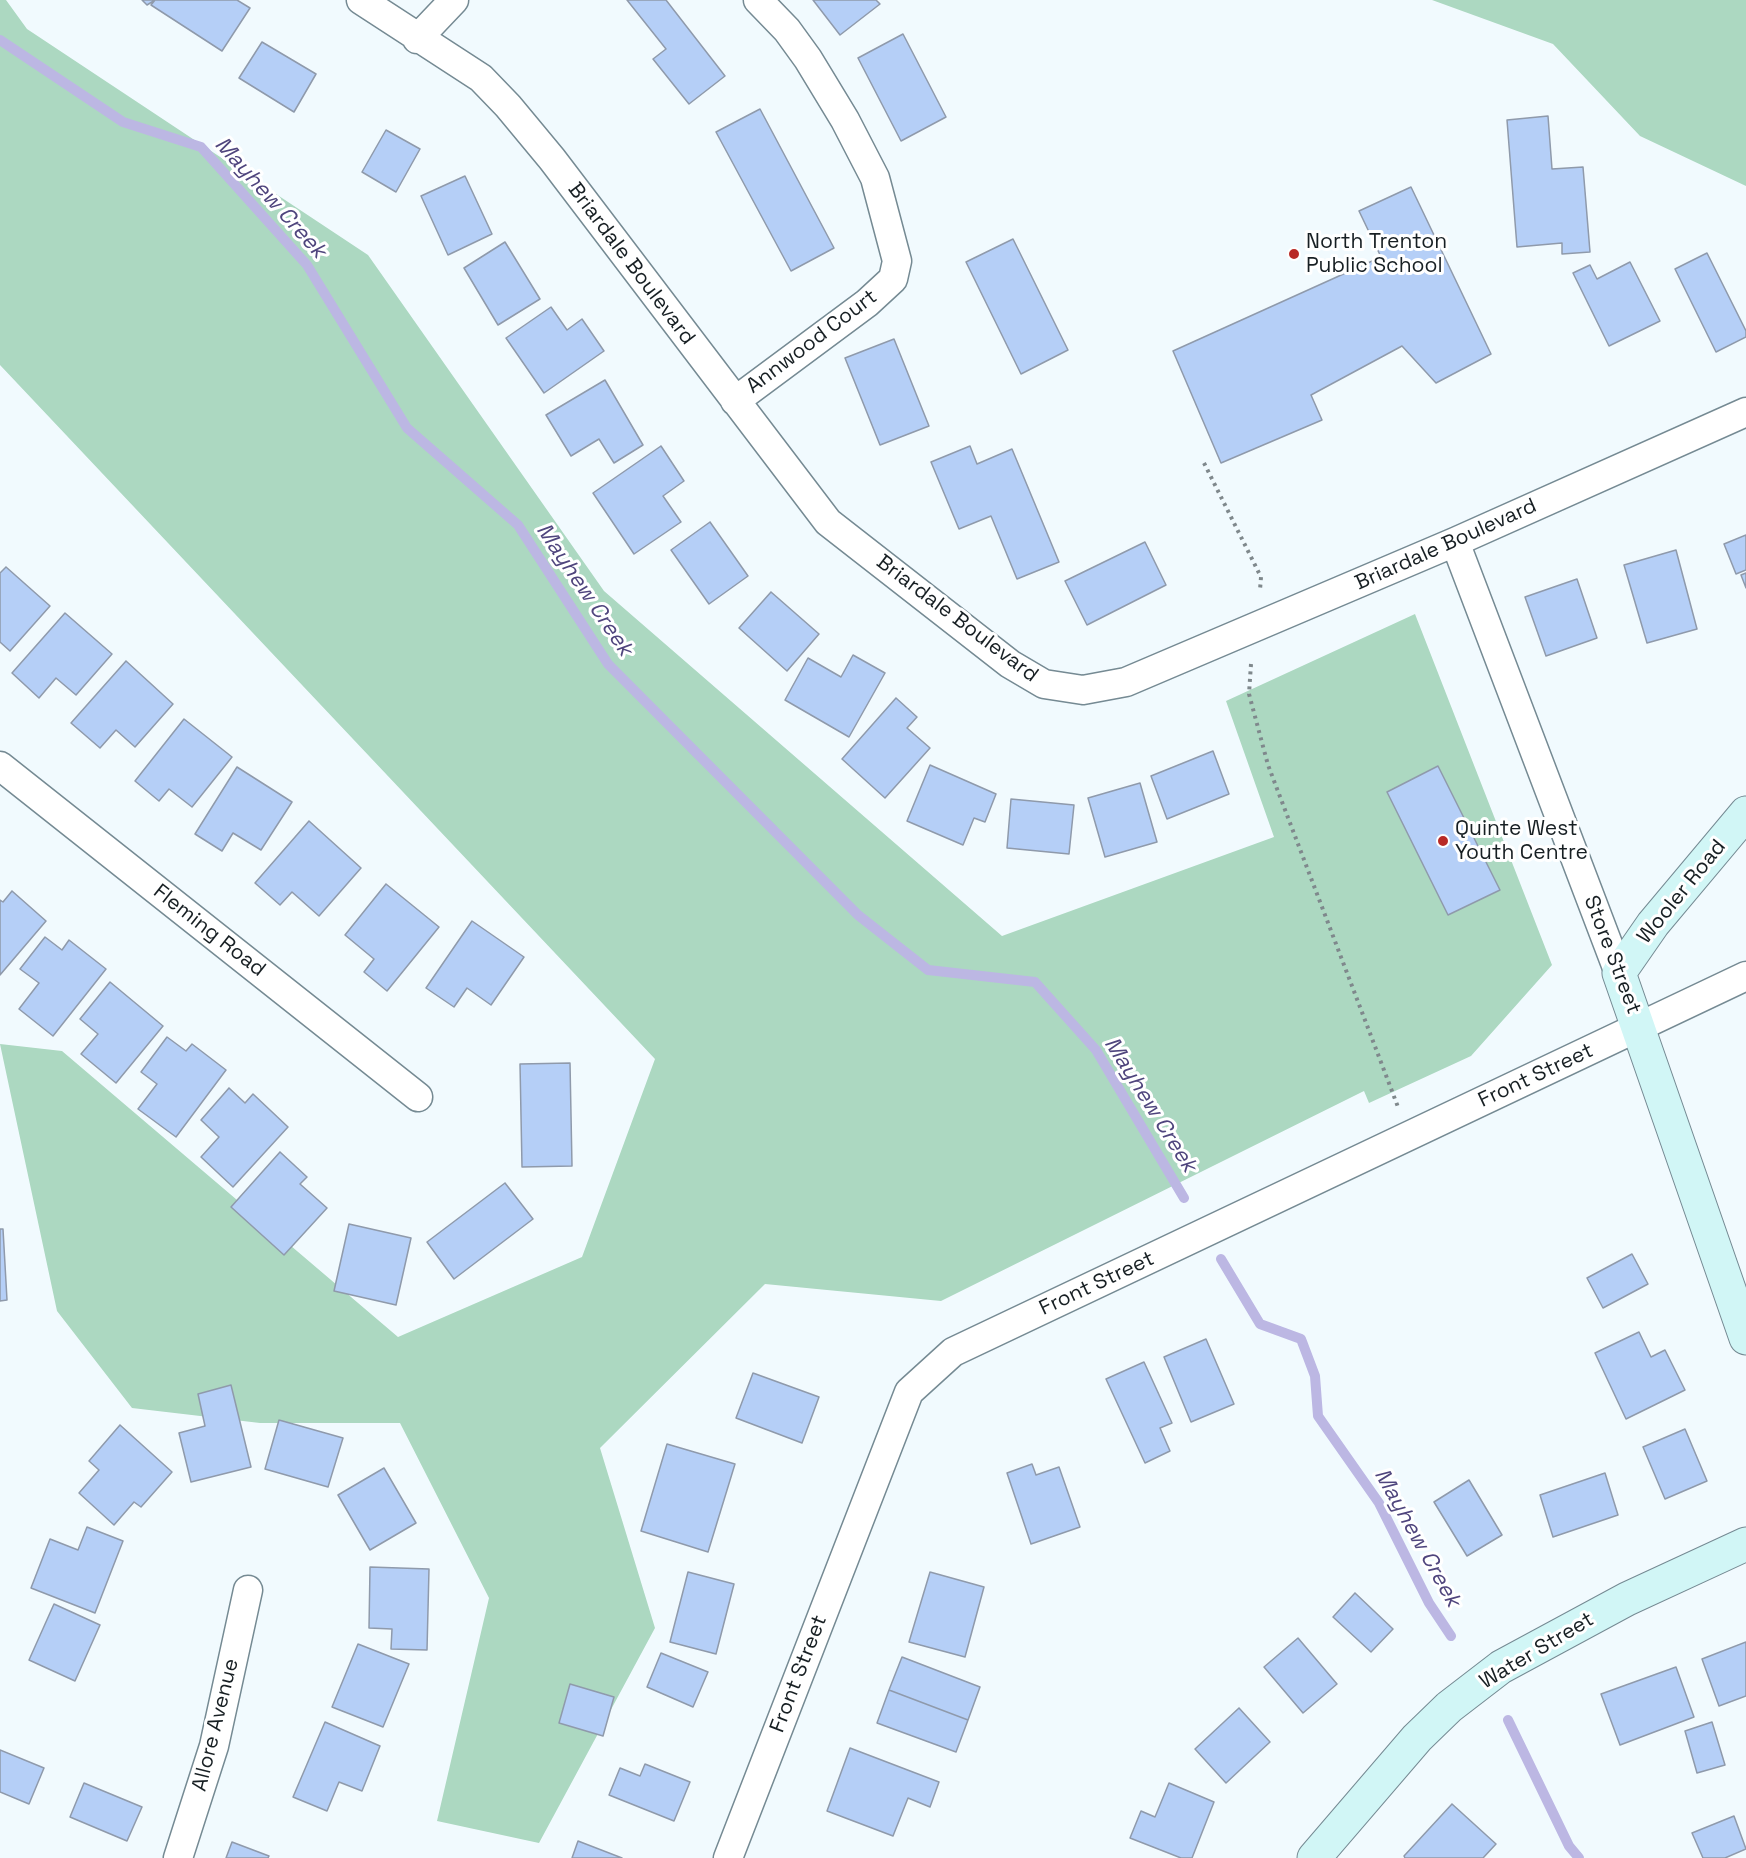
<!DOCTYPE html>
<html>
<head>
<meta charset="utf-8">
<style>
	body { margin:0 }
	canvas { display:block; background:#f1fafe }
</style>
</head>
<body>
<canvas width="1746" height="1858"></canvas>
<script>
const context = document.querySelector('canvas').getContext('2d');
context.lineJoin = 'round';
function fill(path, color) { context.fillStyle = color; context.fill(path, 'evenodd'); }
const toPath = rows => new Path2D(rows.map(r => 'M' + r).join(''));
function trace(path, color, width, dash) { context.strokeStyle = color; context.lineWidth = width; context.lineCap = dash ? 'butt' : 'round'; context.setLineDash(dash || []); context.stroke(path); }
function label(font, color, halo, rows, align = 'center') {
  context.font = font + ' "Space Grotesk",sans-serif'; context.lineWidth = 6; context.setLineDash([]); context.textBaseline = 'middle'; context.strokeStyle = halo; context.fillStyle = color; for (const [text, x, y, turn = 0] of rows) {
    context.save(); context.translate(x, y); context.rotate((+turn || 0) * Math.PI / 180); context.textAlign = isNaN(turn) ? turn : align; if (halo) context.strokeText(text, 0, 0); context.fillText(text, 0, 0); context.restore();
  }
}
const green = toPath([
	[0,0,6,0,27,29,368,255,604,591,1002,936,1274,837,1226,701,1415,614,1552,965,1471,1056,1369,1103,1364,1091,941,1301,765,1284,600,1448,655,1628,539,1843,437,1821,489,1598,400,1423,260,1423,132,1408,57,1311,0,1044,62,1051,398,1337,582,1257,655,1059,0,365],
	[1432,0,1746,0,1746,186,1640,136,1553,44]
]);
const stream = toPath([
	[0,40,123,122,201,147,307,265,407,428,518,525,608,664,858,915,928,970,1035,982,1096,1050,1184,1198],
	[1221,1259,1260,1324,1301,1339,1315,1376,1318,1416,1379,1503,1429,1603,1451,1636],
	[1508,1720,1569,1846,1579,1858]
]);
const building = toPath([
	[142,0,155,0,147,5,142,0],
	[155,0,237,0,250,8,222,51,151,5,155,0],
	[627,0,666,0,725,76,689,104,653,59,666,49,627,0],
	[813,0,876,0,880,4,840,35,813,0],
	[903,34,946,117,901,141,858,58,903,34],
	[262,42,316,74,294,112,239,78,262,42],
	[760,109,834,248,791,271,716,132,760,109],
	[1548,116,1552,169,1583,167,1590,252,1562,254,1562,243,1517,247,1507,120,1548,116],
	[386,130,420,149,396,192,362,172,386,130],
	[465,176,492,234,448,255,421,196,465,176],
	[1411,187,1491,354,1436,383,1402,346,1311,395,1322,420,1221,463,1173,351,1381,257,1359,211,1411,187],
	[1013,239,1068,350,1021,374,966,262,1013,239],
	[505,242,540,299,498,325,464,268,505,242],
	[1707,253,1746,331,1746,337,1716,352,1675,269,1707,253],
	[1630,262,1660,321,1609,346,1573,273,1590,265,1597,279,1630,262],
	[551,307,567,330,582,319,604,351,544,393,506,338,551,307],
	[894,339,929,426,880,445,845,358,894,339],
	[605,380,643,445,614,463,599,439,571,456,546,415,605,380],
	[661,446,684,481,663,496,681,522,634,554,593,493,661,446],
	[970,446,977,464,1012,449,1059,562,1017,579,991,516,959,529,931,462,970,446],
	[710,522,748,576,709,604,671,550,710,522],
	[1746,535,1746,570,1736,574,1724,544,1746,535],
	[1145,542,1166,585,1087,625,1065,581,1145,542],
	[1676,550,1697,629,1647,643,1624,565,1676,550],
	[6,567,50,606,10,651,0,642,0,573,6,567],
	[1746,573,1746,588,1741,575,1746,573],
	[1577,579,1597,638,1546,656,1525,597,1577,579],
	[771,592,819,634,787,671,739,628,771,592],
	[65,613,112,654,76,695,56,678,39,698,12,673,65,613],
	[853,655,885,673,849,737,785,700,808,658,841,677,853,655],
	[126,661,173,704,135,747,116,730,100,748,71,723,126,661],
	[896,698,917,717,907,728,930,748,885,798,842,759,896,698],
	[184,719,232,757,192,807,169,789,159,801,135,781,184,719],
	[1213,751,1229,794,1167,819,1151,776,1213,751],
	[930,765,996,794,985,822,974,818,963,845,907,821,930,765],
	[1438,766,1500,890,1448,915,1387,792,1438,766],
	[237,767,292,802,261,850,233,833,222,851,195,834,237,767],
	[1140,783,1157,842,1105,857,1088,798,1140,783],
	[1011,799,1074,805,1069,854,1007,848,1011,799],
	[309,821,361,868,319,916,292,892,280,905,255,883,309,821],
	[386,884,439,927,387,991,364,972,374,959,345,935,386,884],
	[12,891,46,921,0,975,0,900,3,902,12,891],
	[472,921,524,957,491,1005,467,988,454,1007,426,988,472,921],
	[45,937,62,950,69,940,106,969,53,1036,19,1009,39,983,20,969,45,937],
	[110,982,163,1026,116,1083,81,1054,98,1034,80,1019,110,982],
	[167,1037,186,1051,192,1044,226,1070,176,1137,138,1109,157,1084,141,1072,167,1037],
	[570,1063,572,1166,522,1167,520,1064,570,1063],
	[229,1088,245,1103,253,1094,288,1127,233,1187,201,1157,219,1137,201,1120,229,1088],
	[280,1152,307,1177,300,1184,327,1208,284,1255,231,1207,280,1152],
	[505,1183,533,1219,454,1279,427,1242,505,1183],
	[349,1224,411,1238,396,1305,334,1291,349,1224],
	[0,1229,3,1229,7,1300,0,1301,0,1229],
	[1632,1254,1648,1284,1603,1308,1587,1278,1632,1254],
	[1639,1332,1651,1357,1665,1350,1685,1390,1626,1419,1595,1353,1639,1332],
	[1206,1339,1234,1404,1191,1422,1164,1357,1206,1339],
	[1144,1362,1172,1423,1160,1428,1170,1451,1145,1463,1106,1379,1144,1362],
	[753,1373,819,1397,802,1443,736,1418,753,1373],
	[231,1385,251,1467,191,1482,179,1433,205,1426,198,1394,231,1385],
	[279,1420,343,1438,328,1487,265,1469,279,1420],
	[120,1425,172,1472,141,1507,134,1502,114,1525,79,1493,99,1470,89,1461,120,1425],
	[1685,1429,1707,1481,1665,1499,1643,1447,1685,1429],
	[667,1444,735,1464,708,1552,641,1531,667,1444],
	[1032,1464,1036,1475,1059,1467,1080,1527,1031,1544,1007,1473,1032,1464],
	[384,1468,416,1523,370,1550,338,1495,384,1468],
	[1605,1473,1618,1515,1553,1537,1540,1495,1605,1473],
	[1469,1480,1502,1535,1467,1556,1434,1502,1469,1480],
	[87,1527,123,1541,95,1613,31,1588,50,1539,78,1550,87,1527],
	[370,1567,429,1569,427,1650,391,1649,392,1629,369,1628,370,1567],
	[688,1572,734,1584,716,1654,670,1642,688,1572],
	[930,1572,984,1587,965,1657,909,1642,930,1572],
	[1355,1593,1393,1629,1371,1652,1333,1617,1355,1593],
	[54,1604,100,1625,75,1681,29,1660,54,1604],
	[1298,1638,1337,1684,1303,1713,1264,1667,1298,1638],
	[1746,1642,1746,1696,1719,1706,1702,1659,1746,1642],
	[358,1644,409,1664,383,1727,332,1707,358,1644],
	[661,1653,708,1672,693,1707,647,1687,661,1653],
	[902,1657,980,1687,968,1720,889,1690,902,1657],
	[1676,1667,1694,1717,1620,1745,1601,1694,1676,1667],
	[570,1684,614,1697,603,1736,559,1723,570,1684],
	[889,1690,968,1720,956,1752,877,1723,889,1690],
	[1239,1708,1270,1742,1226,1783,1195,1749,1239,1708],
	[325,1722,380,1746,362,1791,339,1782,327,1811,293,1797,325,1722],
	[1712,1722,1725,1765,1697,1773,1685,1731,1712,1722],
	[850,1748,939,1782,930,1807,908,1798,893,1836,827,1811,850,1748],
	[0,1750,44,1768,29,1804,0,1792,0,1750],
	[645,1764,690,1782,674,1821,609,1795,620,1768,640,1776,645,1764],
	[84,1783,142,1807,127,1841,70,1817,84,1783],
	[1169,1783,1214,1802,1192,1858,1181,1858,1130,1838,1141,1811,1155,1817,1169,1783],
	[1452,1804,1496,1844,1483,1858,1405,1858,1404,1856,1452,1804],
	[1734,1816,1746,1849,1725,1858,1703,1858,1692,1833,1734,1816],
	[578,1841,622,1858,572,1858,578,1841],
	[232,1842,269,1856,268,1858,226,1858,232,1842]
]);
const path = toPath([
	[1204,463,1261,577,1260,590],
	[1251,664,1249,694,1268,765,1398,1107]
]);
const street = toPath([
	[361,0,481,78,508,106,552,159,828,522,1010,664,1044,684,1083,690,1126,682,1455,542,1746,412],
	[417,39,454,0],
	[735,401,867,303,893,279,897,261,875,178,845,120,808,59,787,30,758,0],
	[1455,542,1619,973],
	[0,766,418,1097],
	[178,1858,214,1746,248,1590],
	[728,1858,909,1392,953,1352,1746,976]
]);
const secondary = toPath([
	[1746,813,1653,924,1619,973,1746,1338],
	[1314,1858,1417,1738,1449,1707,1501,1667,1627,1599,1746,1544]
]);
const markers = [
	[1294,254,6,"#b82a26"],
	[1443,841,6,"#b82a26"]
];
const poiNames = [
	["North Trenton",1306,242],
	["Public School",1306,266],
	["Quinte West",1455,829],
	["Youth Centre",1455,853]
];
const streetNames = [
	["Briardale Boulevard",631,264,53],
	["Annwood Court",812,342,-37],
	["Briardale Boulevard",1446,545,-24],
	["Briardale Boulevard",957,619,37],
	["Wooler Road",1682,892,-51],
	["Fleming Road",209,931,38],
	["Store Street",1612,955,69],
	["Front Street",1536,1076,-25],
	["Front Street",1097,1284,-25],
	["Water Street",1537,1651,-31],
	["Front Street",799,1674,-69],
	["Allore Avenue",216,1725,-76]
];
const waterNames = [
	["Mayhew Creek",270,198,48],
	["Mayhew Creek",584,590,56],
	["Mayhew Creek",1150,1105,58],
	["Mayhew Creek",1417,1538,61]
];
fill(green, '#acd8c1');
trace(stream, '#bcb7e3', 10);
fill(building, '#b5cff7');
trace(building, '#8f9aab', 1.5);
trace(street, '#758a93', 31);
trace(secondary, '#758a93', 35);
trace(path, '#7f888c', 4, [3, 4.5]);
trace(street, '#fff', 28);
trace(secondary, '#d1f6f6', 33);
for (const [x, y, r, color] of markers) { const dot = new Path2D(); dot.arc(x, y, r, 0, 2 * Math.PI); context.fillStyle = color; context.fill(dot); trace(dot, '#fff', 2); }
label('21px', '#171f23', '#fff', poiNames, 'left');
label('21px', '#171f23', '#fff', streetNames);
label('italic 22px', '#4f457d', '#fff', waterNames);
</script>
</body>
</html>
